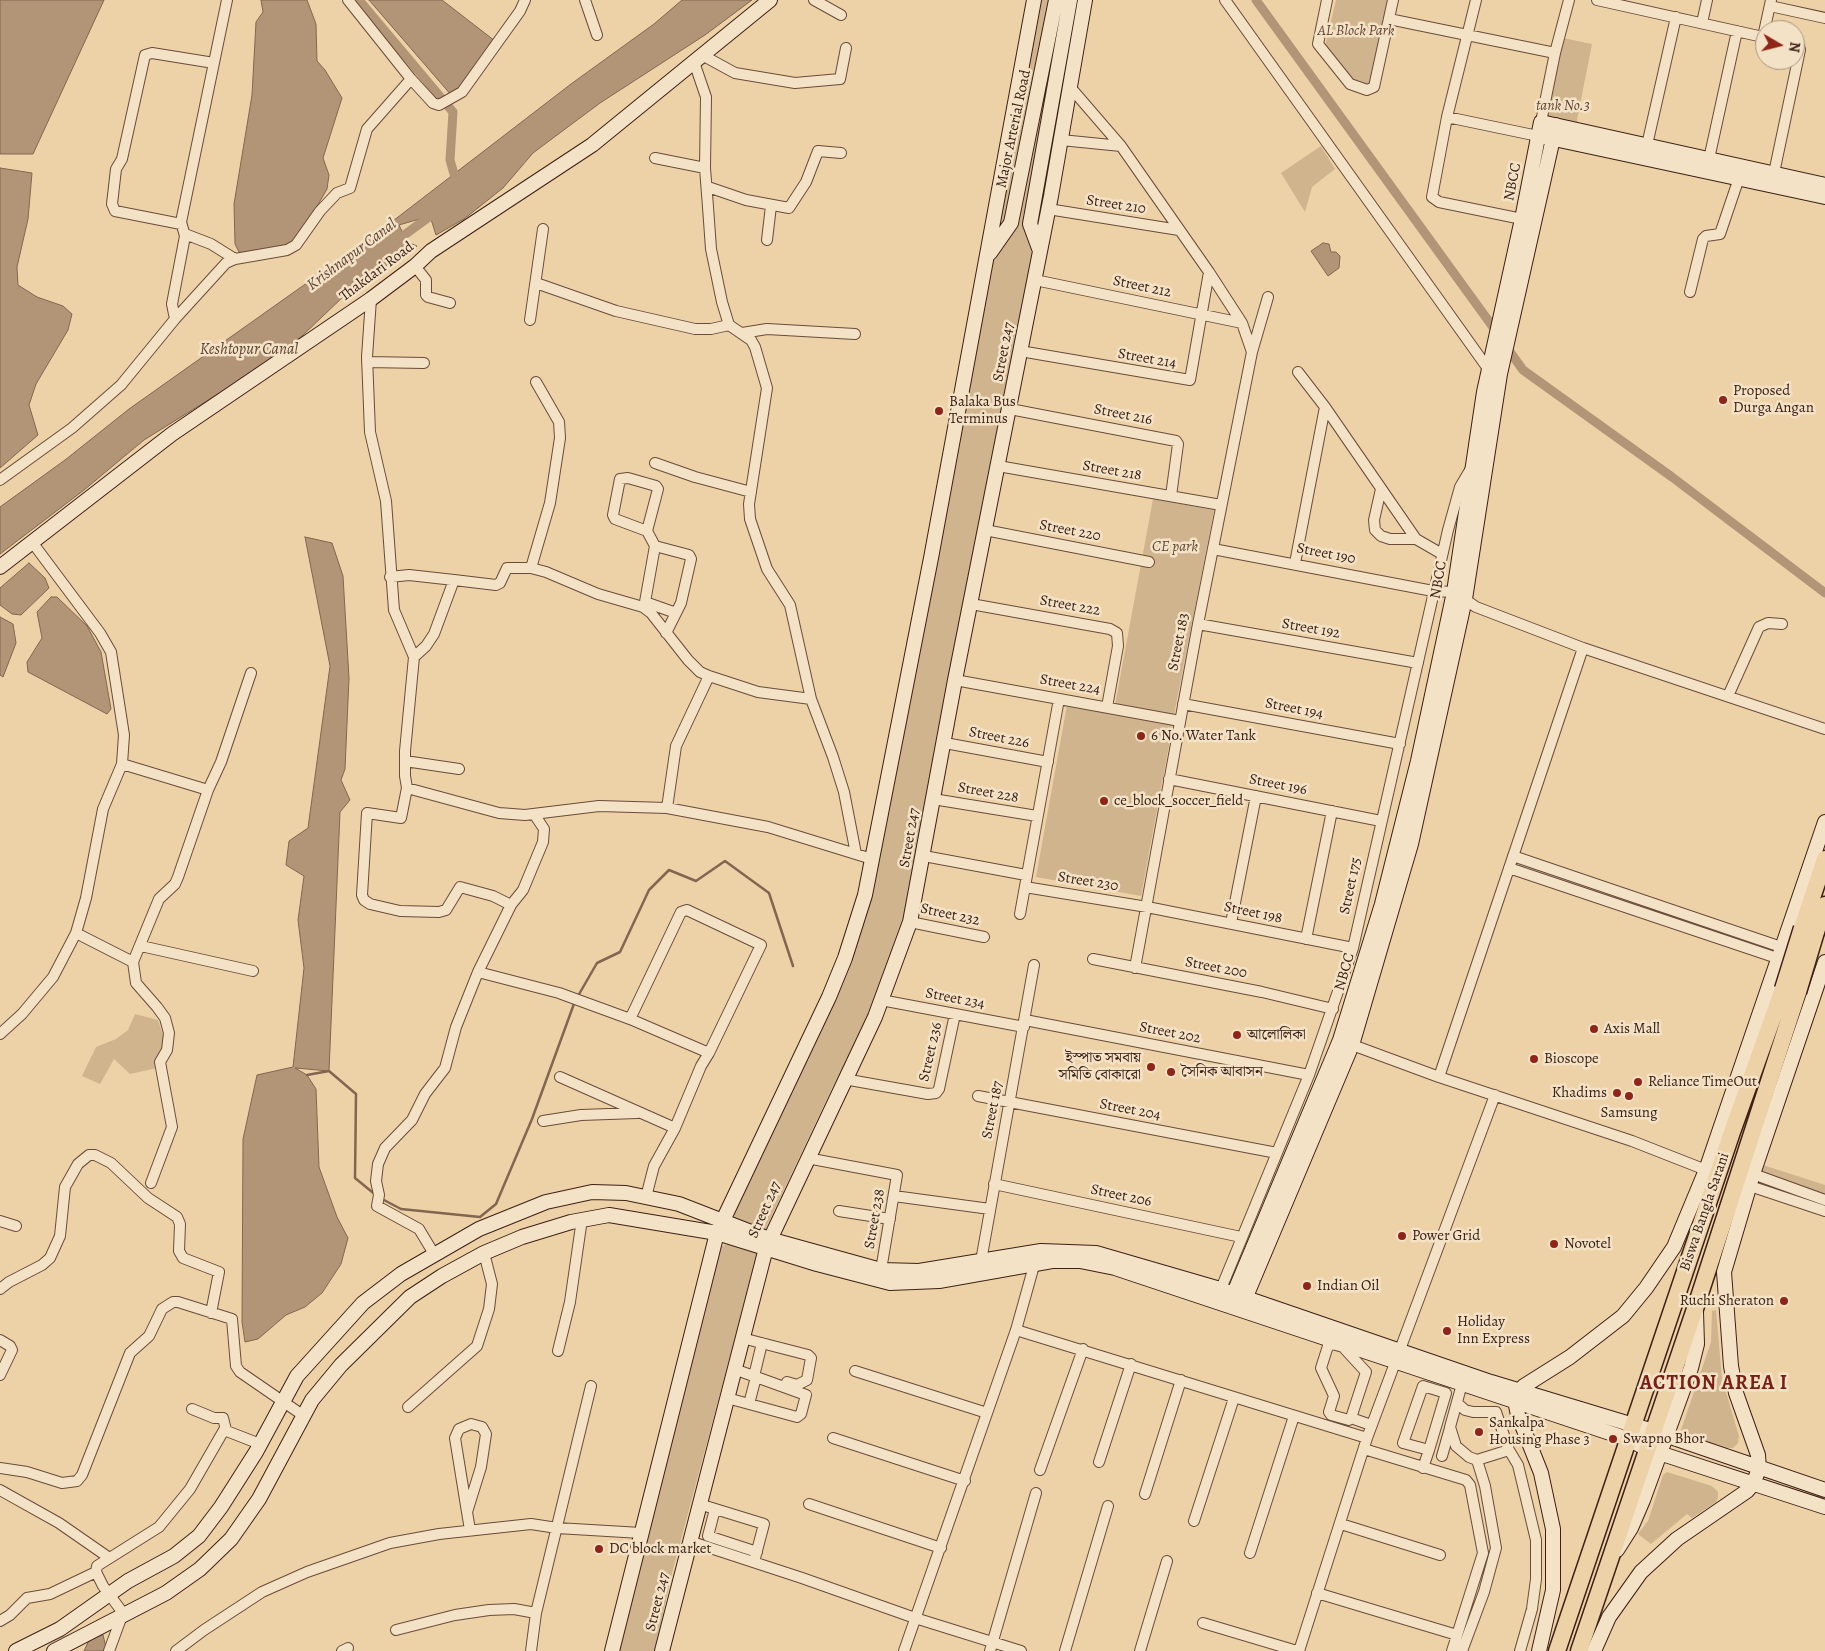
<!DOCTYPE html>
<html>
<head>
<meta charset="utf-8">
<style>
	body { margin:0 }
	#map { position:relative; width:1825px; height:1651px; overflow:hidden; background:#edd2a7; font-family:Alegreya,serif }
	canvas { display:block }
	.north { position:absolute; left:1755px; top:20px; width:50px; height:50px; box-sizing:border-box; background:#f3e2c6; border:1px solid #aa9480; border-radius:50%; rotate:98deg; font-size:14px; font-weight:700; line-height:20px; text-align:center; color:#3d2016 }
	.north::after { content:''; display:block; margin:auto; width:18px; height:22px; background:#8f2418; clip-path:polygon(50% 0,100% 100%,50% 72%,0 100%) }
</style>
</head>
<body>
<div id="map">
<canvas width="1825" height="1651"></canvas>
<div class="north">N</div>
</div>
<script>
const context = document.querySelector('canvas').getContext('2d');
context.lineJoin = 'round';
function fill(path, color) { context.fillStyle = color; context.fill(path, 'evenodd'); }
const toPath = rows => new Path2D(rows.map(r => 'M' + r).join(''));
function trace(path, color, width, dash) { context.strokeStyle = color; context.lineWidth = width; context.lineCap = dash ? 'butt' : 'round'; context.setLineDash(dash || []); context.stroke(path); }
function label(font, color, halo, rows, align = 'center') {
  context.font = font + ' Alegreya,"Noto Serif Bengali",serif'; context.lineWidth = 5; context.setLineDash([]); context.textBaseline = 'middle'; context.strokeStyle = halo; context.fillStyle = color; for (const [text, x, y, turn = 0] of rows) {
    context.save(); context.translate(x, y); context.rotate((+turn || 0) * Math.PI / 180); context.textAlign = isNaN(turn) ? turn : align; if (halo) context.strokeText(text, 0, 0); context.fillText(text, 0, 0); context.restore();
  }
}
const green = toPath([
	[1042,0,1081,0,1068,74,905,913,879,991,857,1042,832,1088,765,1230,732,1217,844,977,956,456],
	[1336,0,1391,0,1370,84,1353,81,1325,46],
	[1563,38,1592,44,1577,120,1580,126,1543,122],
	[1321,146,1335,169,1312,187,1305,212,1281,173],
	[1153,499,1214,510,1174,715,1115,705],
	[1067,705,1173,724,1141,896,1036,877],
	[135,1014,158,1020,165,1041,157,1068,130,1074,114,1059,100,1084,82,1076,96,1047,116,1039,128,1030],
	[1763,1165,1825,1185,1825,1195,1761,1174],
	[728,1244,758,1252,672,1573,655,1651,618,1651,716,1267,722,1246],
	[1716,1310,1722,1379,1739,1436,1738,1443,1733,1448,1727,1448,1680,1433,1711,1342,1712,1311],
	[1667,1472,1712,1486,1718,1492,1718,1497,1716,1502,1692,1518,1687,1514,1651,1544,1638,1534,1648,1521,1663,1475]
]);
const water = toPath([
	[0,0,104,0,33,154,0,154,0,0],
	[261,0,307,0,316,24,317,61,325,70,342,98,323,158,329,175,327,189,299,237,289,246,244,253,239,252,235,244,234,204,252,95,256,22,263,12,261,0],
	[369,0,442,0,495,41,461,90,452,96,369,0],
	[682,0,752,0,705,35,600,103,533,153,503,188,464,219,436,235,430,216,399,225,407,242,417,246,391,262,345,295,302,336,258,369,144,440,84,490,0,554,0,507,65,460,129,409,376,234,571,84,654,24,682,0],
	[0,168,32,173,28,219,17,267,18,285,37,297,63,306,72,314,68,330,36,384,29,405,38,435,0,468,0,168],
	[1323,243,1329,244,1331,252,1336,252,1340,256,1339,268,1328,276,1311,251,1323,243],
	[305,537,332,543,343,576,349,678,345,769,341,780,350,800,340,812,329,1071,295,1068,307,1075,316,1089,319,1167,337,1217,348,1238,341,1264,322,1293,305,1307,286,1315,258,1339,245,1342,242,1322,243,1139,257,1075,293,1067,304,968,298,920,304,876,286,865,289,841,308,828,330,666,305,537],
	[29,563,45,578,49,588,21,615,12,614,0,605,0,588,29,563],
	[51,597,57,597,87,626,101,652,111,709,107,714,28,672,27,662,42,638,37,612,51,597],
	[0,617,13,624,16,643,3,677,0,675,0,617],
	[103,1635,107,1651,84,1651,90,1638,103,1635]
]);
const stream = toPath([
	[578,996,597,963,620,952,649,890,669,870,696,881,725,861,769,893,793,966],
	[307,1075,329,1071,356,1094,355,1178,377,1196],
	[382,1199,401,1209,480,1217,496,1204,532,1119,575,1001]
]);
const canal = toPath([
	[359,0,453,112,450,160,454,174],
	[1256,0,1498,334],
	[396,241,440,209],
	[1505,345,1523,370,1672,477,1825,593]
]);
const street = toPath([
	[348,0,411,79,433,103,439,105,462,92,520,11,525,0],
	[585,0,597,35],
	[814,0,841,15],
	[1225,0,1489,370],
	[1327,0,1318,44,1350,84,1367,90,1374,87,1393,0],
	[1476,0,1447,117,1432,197,1439,202,1522,219],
	[1597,0,1763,37,1771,0],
	[1770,6,1825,18],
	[1389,19,1555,53],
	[1702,23,1707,0],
	[702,55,735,73,795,83,840,79,846,48],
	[694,62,706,97,705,168,708,207,711,249,722,302,729,325,751,340,755,347,767,388,749,504,750,519,767,569,790,605,811,699,833,757,844,792,856,854],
	[1071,88,1121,146,1209,272,1242,323,1252,352,1198,624,1135,968],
	[1447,117,1538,136],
	[1541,122,1555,53,1569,0],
	[1061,140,1121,146],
	[1647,145,1676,17],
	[655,158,705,168],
	[1709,159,1737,31],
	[1774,173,1800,50,1799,46,1795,44],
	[708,187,746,200,789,208,806,182,818,151,841,153],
	[1048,209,1179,230],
	[181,224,115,211,112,204,116,169,122,159,145,55,152,53,214,63],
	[185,234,211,244,235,259],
	[767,240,771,206],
	[415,266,426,280,426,295,428,297,450,303],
	[1035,280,1242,323],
	[536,283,616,311,695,329,711,329,729,325],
	[1690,292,1703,239,1706,236,1720,234,1739,178],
	[371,299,367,357,370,432,386,501,394,610,414,657,405,751,405,776,407,788,499,813,525,815,599,806,667,808,768,827,872,859],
	[175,319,172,304,185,236,181,222,227,0],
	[530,320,543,229],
	[742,333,767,329,855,334],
	[1020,351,1190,380,1209,272],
	[1252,352,1268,297],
	[367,362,424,363],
	[1298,372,1325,407,1416,539,1442,554],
	[1010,409,1176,441,1178,444,1171,496],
	[655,463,695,477,751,492],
	[998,466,1221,505],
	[0,480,72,428,121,385,175,319,226,263,235,259,287,250,296,245,320,211,337,193,350,188,367,129,411,79],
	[1381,489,1374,520,1375,530,1381,536,1390,539,1416,539],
	[985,530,1149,562],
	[647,531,658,489,656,486,628,478,620,479,613,515,615,519,647,531,655,546,645,602,676,613],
	[655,546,689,555,691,559,681,603,666,633],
	[1213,549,1433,591,1454,592,1476,607,1583,648,1825,729],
	[1295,563,1325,407],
	[531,568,550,503,560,438,559,422,536,382],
	[390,577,409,575,454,580],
	[971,604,1110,629,1117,633,1118,646,1107,707],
	[1198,624,1418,663],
	[414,657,426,646,434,634,454,580,496,585,500,583,507,568,531,568,546,572,598,594,643,607,651,613,688,660,700,672,709,676,758,692,811,699],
	[955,680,1180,721],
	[1728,696,1759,627,1768,623,1782,624],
	[1183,704,1400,744],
	[945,743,1048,762],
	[405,761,459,769],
	[122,764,208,790],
	[1169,779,1381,821],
	[407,788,401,818,367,813,362,895,364,900,370,904,400,911,439,912,446,910,460,887,493,896,511,905],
	[933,799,1037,816],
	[667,808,676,746,709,676],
	[924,856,1026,875],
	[1513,856,1787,949],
	[1509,868,1783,960],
	[1025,887,1147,907,1353,948],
	[1020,914,1059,699],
	[910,922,984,937],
	[1231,923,1256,796],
	[76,933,133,962,136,983,157,1007,165,1018,169,1033,167,1050,160,1062,172,1127,151,1183],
	[1306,939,1332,811],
	[141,946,253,971],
	[1093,959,1262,992,1333,1009],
	[133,962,159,899,175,884,178,877,208,790,221,762,251,673],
	[478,972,559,993,630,1019,709,1053],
	[881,1000,1024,1027],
	[630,1019,681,912,687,910,761,945,709,1053,701,1066,675,1128,654,1166,646,1197],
	[1025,1020,1309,1075],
	[0,1034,22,1014,53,977,76,933,86,898,103,809,122,764,124,735,111,652,100,633,32,542],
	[1347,1043,1439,1077,1632,1141,1706,1170],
	[560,1077,675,1128],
	[1439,1077,1583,648],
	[844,1079,928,1094,936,1093,939,1089,955,1014],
	[978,1096,1277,1153],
	[543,1121,581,1115,637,1113],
	[807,1158,897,1175,881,1270],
	[1753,1174,1825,1200],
	[994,1184,1241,1237],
	[1750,1186,1825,1211],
	[894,1196,990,1209],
	[839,1211,890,1219],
	[0,1221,16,1226],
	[434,1254,419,1229,377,1206,379,1195,376,1181,378,1164,385,1148,412,1120,425,1094,445,1068,456,1027,478,972,511,905,523,890,543,842,544,829,534,814],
	[981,1261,1034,965],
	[0,1289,9,1282,42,1265,50,1258,60,1236,65,1187,78,1164,89,1155,95,1155,111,1163,148,1198,177,1217,180,1224,179,1251,183,1258,219,1272,211,1313],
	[1218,1296,1309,1075,1353,948,1448,530,1460,487,1470,470],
	[1016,1330,1367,1438],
	[742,1338,808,1355,811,1358,807,1380,797,1385,787,1382],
	[0,1340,10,1346,12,1350,0,1375],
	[558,1351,570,1302,582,1219],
	[855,1371,987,1413],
	[755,1372,762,1343],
	[1462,1384,1450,1427,1456,1446,1469,1457,1477,1460,1485,1486,1496,1548,1484,1592,1462,1651],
	[727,1398,797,1417,801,1414,806,1395,734,1369],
	[1457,1403,1465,1410,1473,1412,1496,1412,1509,1450,1477,1460],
	[749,1404,756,1377],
	[408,1407,477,1346,489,1309,492,1284,484,1253],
	[192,1409,214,1418,223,1418,226,1430],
	[1351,1418,1349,1420,1331,1415,1329,1412,1334,1396,1321,1368,1328,1346,1332,1344,1343,1347,1366,1372,1351,1418,1371,1425],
	[833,1438,965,1481],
	[1364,1449,1466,1480,1470,1485,1483,1553,1452,1651],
	[1509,1450,1518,1465,1536,1540,1536,1579,1532,1609,1520,1651],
	[1442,1456,1450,1428],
	[1099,1462,1131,1364],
	[0,1468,27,1472,62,1483,77,1481,82,1475,130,1353,149,1336,162,1309,173,1302,178,1302,232,1319,236,1366,240,1372,304,1416],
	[1423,1468,1429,1450,1446,1393,1423,1386,1403,1443,1429,1450],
	[1040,1470,1083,1349],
	[0,1490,59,1523,108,1557],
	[1145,1494,1181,1380],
	[699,1504,764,1524,754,1562],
	[809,1504,941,1548],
	[715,1509,708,1536,757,1552],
	[467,1512,455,1438,459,1429,471,1424,482,1427,486,1434,481,1467,467,1512,470,1530],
	[1194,1521,1234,1398],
	[1341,1524,1440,1555],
	[689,1541,802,1578,915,1618,1021,1651],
	[1250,1553,1294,1416],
	[1317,1593,1457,1635],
	[0,1621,10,1615,27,1598,50,1594,96,1572],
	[1203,1623,1297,1651],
	[396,1630,455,1615,489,1610,514,1609,536,1613],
	[109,1651,123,1613,103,1586,96,1572,97,1566,159,1527,190,1489,224,1430,260,1444],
	[176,1651,204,1630,262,1592,307,1572,390,1543,439,1534,531,1524,557,1528,641,1533],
	[342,1651,348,1648],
	[531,1651,536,1613,591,1386],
	[904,1651,1016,1330,1035,1262],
	[990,1651,1036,1493],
	[1065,1651,1108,1506],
	[1140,1651,1167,1561],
	[1299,1651,1367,1438,1495,1095]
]);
const secondary = toPath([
	[1545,137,1825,197],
	[1040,251,1030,224,1070,0],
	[990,253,1011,223,1056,0],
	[0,567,172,434,371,299,415,266,431,251,592,145,770,0],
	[1231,1300,1340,1040,1382,904,1418,761,1454,592,1484,392,1522,219,1541,122,1825,185],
	[1242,1306,1352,1045,1411,844,1465,599,1500,374,1556,125],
	[1617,1550,1631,1528,1643,1500,1691,1368,1697,1344,1696,1312],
	[16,1651,60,1629,128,1581,174,1556,199,1536,221,1507,256,1452,297,1376,363,1303,401,1274,479,1229,546,1202,592,1192,626,1193,679,1204,769,1239,881,1270,919,1271,1041,1251,1096,1253,1220,1289,1491,1382,1653,1431,1825,1490],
	[54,1651,166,1593,200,1569,231,1539,259,1499,312,1400,341,1365,410,1297,442,1276,484,1253,522,1237,571,1222,609,1215,717,1233,817,1264,890,1283,939,1281,1052,1261,1080,1261,1115,1268,1628,1439,1647,1449,1825,1507],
	[612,1651,717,1233,829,997,845,958,865,895,931,558,1034,0],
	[662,1651,766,1248,875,1017,910,922,955,680,1051,196,1085,0],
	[1539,1651,1553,1590,1553,1529,1541,1473,1518,1415,1515,1401,1519,1391,1524,1386,1570,1357,1623,1316,1646,1288,1674,1247,1706,1170,1825,822],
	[1594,1651,1609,1617,1641,1572,1677,1539,1747,1491,1753,1484,1759,1469,1758,1455,1736,1393,1731,1366,1724,1272,1753,1174,1825,962]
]);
const primary = toPath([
	[1802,928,1825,859],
	[1816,932,1825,905],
	[1557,1651,1732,1132,1783,989],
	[1579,1651,1698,1300,1798,992]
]);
const primaryBridge = toPath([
	[1783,989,1802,928],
	[1798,992,1816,932]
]);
const markers = [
	[1723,400,5,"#8f2418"],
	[939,411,5,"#8f2418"],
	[1141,736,5,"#8f2418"],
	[1104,801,5,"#8f2418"],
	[1594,1029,5,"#8f2418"],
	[1237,1035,5,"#8f2418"],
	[1534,1059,5,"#8f2418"],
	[1151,1067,5,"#8f2418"],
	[1171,1072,5,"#8f2418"],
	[1638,1082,5,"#8f2418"],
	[1617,1093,5,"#8f2418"],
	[1629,1096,5,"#8f2418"],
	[1402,1236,5,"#8f2418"],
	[1554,1244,5,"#8f2418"],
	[1307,1286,5,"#8f2418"],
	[1784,1301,5,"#8f2418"],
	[1447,1331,5,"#8f2418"],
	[1479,1432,5,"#8f2418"],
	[1613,1439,5,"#8f2418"],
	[599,1549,5,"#8f2418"]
];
const parkNames = [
	["AL Block Park",1356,31],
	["tank No.3",1563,106],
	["CE park",1175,547]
];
const streetNames = [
	["Major Arterial Road",1014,129,-78],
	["NBCC",1513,182,-79],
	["Street 210",1116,205,9],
	["Thakdari Road",377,272,-37],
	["Street 212",1142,287,12],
	["Street 247",1004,352,-79],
	["Street 214",1147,359,10],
	["Street 216",1123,415,11],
	["Street 218",1112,471,10],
	["Street 220",1070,531,11],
	["Street 190",1326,554,11],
	["NBCC",1439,580,-80],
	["Street 222",1070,606,10],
	["Street 192",1311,629,10],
	["Street 183",1179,642,-79],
	["Street 224",1070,685,10],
	["Street 194",1294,709,11],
	["Street 226",999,738,11],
	["Street 196",1278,785,11],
	["Street 228",988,793,10],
	["Street 247",910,838,-80],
	["Street 230",1088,882,9],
	["Street 175",1351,886,-78],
	["Street 198",1253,913,12],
	["Street 232",950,915,12],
	["Street 200",1216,968,11],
	["NBCC",1345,972,-74],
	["Street 234",955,999,11],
	["Street 202",1170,1033,11],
	["Street 236",931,1052,-77],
	["Street 187",993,1110,-79],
	["Street 204",1130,1110,11],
	["Street 206",1121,1196,12],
	["Street 247",765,1210,-66],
	["Biswa Bangla Sarani",1705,1212,-71],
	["Street 238",875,1219,-80],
	["Street 247",658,1602,-76]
];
const poiNames = [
	["Proposed",1733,391],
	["Durga Angan",1733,408],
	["Balaka Bus",949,402],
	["Terminus",949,419],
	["6 No. Water Tank",1151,736],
	["ce_block_soccer_field",1114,801],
	["Axis Mall",1604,1029],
	["আলোলিকা",1247,1035],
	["ইস্পাত সমবায়",1141,1058,"right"],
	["সমিতি বোকারো",1141,1075,"right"],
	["Bioscope",1544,1059],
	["সৈনিক আবাসন",1181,1072],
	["Reliance TimeOut",1648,1082],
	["Khadims",1607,1093,"right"],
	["Samsung",1629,1113,"center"],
	["Power Grid",1412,1236],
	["Novotel",1564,1244],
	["Indian Oil",1317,1286],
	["Ruchi Sheraton",1774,1301,"right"],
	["Holiday",1457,1322],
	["Inn Express",1457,1339],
	["Sankalpa",1489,1423],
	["Housing Phase 3",1489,1440],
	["Swapno Bhor",1623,1439],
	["DC block market",609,1549]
];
const waterNames = [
	["Krishnapur Canal",352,255,-37],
	["Keshtopur Canal",249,350]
];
const districtNames = [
	["ACTION AREA I",1714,1384]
];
fill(green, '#cfb48e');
fill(water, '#b19576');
trace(water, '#836650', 1);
trace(stream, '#836650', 2.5);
trace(canal, '#b19576', 9);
trace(street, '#694c3a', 12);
trace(secondary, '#3d2016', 16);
trace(primary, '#3d2016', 19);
trace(street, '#f3e2c6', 10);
trace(secondary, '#f3e2c6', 14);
trace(primary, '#edd2a7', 16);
trace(primaryBridge, '#3d2016', 19, []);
trace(primaryBridge, '#edd2a7', 16);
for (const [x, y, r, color] of markers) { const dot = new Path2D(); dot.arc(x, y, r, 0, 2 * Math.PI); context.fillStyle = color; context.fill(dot); trace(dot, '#f3e2c6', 2); }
label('italic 15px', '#624534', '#f3e2c6', parkNames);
label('15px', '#3d2016', '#f3e2c6', streetNames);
label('15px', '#3d2016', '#f3e2c6', poiNames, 'left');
label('italic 16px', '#604333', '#f3e2c6', waterNames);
context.letterSpacing = '1px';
label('bold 20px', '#7a1f14', '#f3e2c6', districtNames);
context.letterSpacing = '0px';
</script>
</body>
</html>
